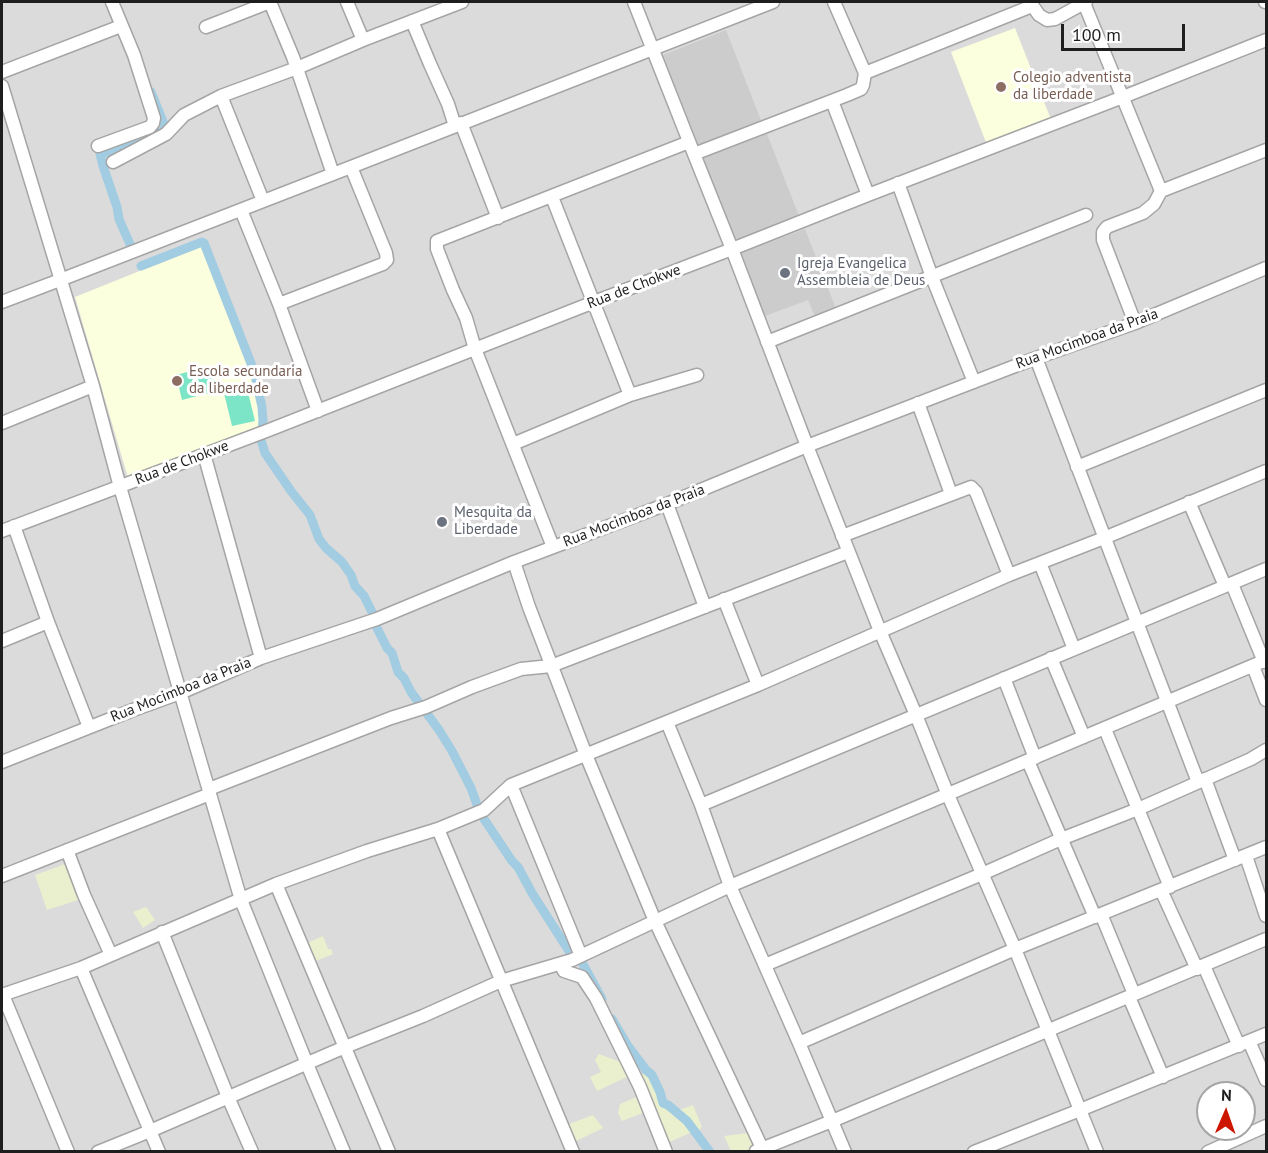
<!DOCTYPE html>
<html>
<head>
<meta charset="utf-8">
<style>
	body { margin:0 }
	#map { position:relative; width:1268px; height:1153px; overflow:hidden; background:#f0ede4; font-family:"PT Sans",sans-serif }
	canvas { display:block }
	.frame { position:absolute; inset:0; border:3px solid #1e1e1e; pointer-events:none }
	.north { position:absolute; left:1196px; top:1081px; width:60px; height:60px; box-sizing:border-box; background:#fff; border:2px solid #a5a5a5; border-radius:50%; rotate:2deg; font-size:16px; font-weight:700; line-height:24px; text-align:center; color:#1e1e1e }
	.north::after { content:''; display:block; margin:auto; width:21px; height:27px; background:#cc1600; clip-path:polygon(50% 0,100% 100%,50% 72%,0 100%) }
	.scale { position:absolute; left:1061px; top:24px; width:124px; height:27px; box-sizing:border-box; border:3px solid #1e1e1e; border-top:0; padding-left:8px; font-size:18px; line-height:21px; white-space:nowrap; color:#1e1e1e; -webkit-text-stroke:4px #fff; paint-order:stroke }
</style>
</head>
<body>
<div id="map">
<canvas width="1268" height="1153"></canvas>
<div class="frame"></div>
<div class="north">N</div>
<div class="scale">100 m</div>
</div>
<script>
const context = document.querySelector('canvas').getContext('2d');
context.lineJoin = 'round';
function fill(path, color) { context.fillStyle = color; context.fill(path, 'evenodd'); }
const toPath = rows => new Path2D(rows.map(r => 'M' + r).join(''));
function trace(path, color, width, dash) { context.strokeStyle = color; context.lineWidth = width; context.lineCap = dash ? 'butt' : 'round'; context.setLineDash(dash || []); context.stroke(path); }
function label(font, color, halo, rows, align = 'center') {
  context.font = font + ' "PT Sans",sans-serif'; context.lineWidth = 6; context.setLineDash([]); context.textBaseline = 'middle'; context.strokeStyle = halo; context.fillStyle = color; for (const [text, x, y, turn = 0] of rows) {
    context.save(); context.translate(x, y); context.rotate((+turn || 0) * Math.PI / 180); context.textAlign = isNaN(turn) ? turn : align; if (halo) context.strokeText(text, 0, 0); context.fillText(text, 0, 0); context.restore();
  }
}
const residential = toPath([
	[2,2,1266,2,1266,1151,2,1152],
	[1208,1093,1244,1093,1244,1129,1208,1129]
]);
const education = toPath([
	[1015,28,1052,122,987,145,951,52],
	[204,245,248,358,259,404,259,427,128,478,75,297]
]);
const religious = toPath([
	[726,30,762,123,699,147,663,55],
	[767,134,799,216,735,240,703,158],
	[805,229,836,309,815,317,808,300,765,316,741,253]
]);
const farmland = toPath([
	[65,864,78,900,47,910,35,875],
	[146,907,155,920,143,928,133,912],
	[323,936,328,949,331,949,333,954,316,961,307,943],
	[599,1054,628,1065,631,1075,597,1091,590,1077,601,1072,595,1060],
	[634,1073,650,1075,659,1096,660,1103,681,1117,691,1128,692,1132,665,1144,645,1112,622,1121,618,1113,620,1104,639,1096],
	[693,1105,702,1127,697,1132,689,1121,679,1110],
	[593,1115,603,1128,576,1141,569,1124],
	[747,1133,754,1148,747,1151,731,1151,724,1136]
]);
const pitch = toPath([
	[211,366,217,392,201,395,195,370],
	[191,371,197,396,182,400,176,375],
	[246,384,255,421,232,426,223,389]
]);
const canal = toPath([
	[133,251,119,219,117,207,103,166,100,154,124,149,166,129,151,92],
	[141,266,202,242,204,243,254,371,262,407,263,421,261,440,265,453,291,491,310,515,319,539,326,548,342,562,351,575,355,586,364,596,373,614,376,626,387,648,392,653,398,672,404,678,411,692,439,730,452,751,471,788,480,813,512,861,518,867,532,893,569,951,579,957,602,999],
	[612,1019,628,1046,646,1070,652,1075,660,1092,663,1103,668,1105,687,1121,710,1152]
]);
const minor = toPath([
	[270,2,293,57,333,174],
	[347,2,363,40],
	[634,2,694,154,732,249,807,446,880,631,916,715,948,795,1015,949,1097,1152],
	[1030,2,1039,15,1047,20,1055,19,1086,2],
	[1265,2,1266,2],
	[1084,3,1161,191],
	[412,21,430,64,448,104,455,126],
	[206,27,270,2],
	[2,72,121,26],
	[865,73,1032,6],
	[2,86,93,386,120,487,241,900,307,1064,344,1152],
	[221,96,263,201],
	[832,101,868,195],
	[461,123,498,218],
	[98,146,150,127,153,123,154,118,134,55,112,2],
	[694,154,847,95,861,89,863,85,865,73,834,2],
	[113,162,166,134,184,115,221,96,297,68,363,40,462,2],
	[898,183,932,277,974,382],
	[552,197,630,395],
	[241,210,279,304,318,411],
	[2,302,60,280,351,167,773,2],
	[279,304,383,264,387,260,386,253,351,167],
	[1135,323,1103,240,1103,232,1107,227,1143,213,1154,204,1161,191,1266,150],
	[767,342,1086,215],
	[1036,358,1198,782],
	[918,403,951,494],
	[2,423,93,386],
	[513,444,630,395,697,375],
	[204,454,261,658],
	[1077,467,1266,390],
	[1189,502,1225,586],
	[667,504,705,607],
	[14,526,48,622,89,727],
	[2,531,269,430,594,302,732,249,868,195,1123,97,1266,40],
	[842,536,971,487,976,492,1009,575],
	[553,547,475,349,466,318,453,290,437,249,437,241,689,142],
	[514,562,529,607,586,755,655,921,762,1148],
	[1040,563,1074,649],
	[1232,584,1264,662],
	[724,599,758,685],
	[2,641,48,622],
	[1051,658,1084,737],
	[1253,666,1266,700],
	[1004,678,1035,758],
	[667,722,701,805,730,886,799,1043,845,1152],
	[1105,729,1170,887],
	[1028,761,1095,917],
	[2,762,133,710,180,693,261,658,377,619,514,562,667,504,807,446,1036,358,1135,323,1266,268],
	[1205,779,1235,860],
	[511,785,581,956],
	[209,789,391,718,426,707,472,687,521,669,551,666,848,552],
	[701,805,1266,569],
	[438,829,573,1152],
	[67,850,84,895,111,955],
	[1246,856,1266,916],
	[2,876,210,794],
	[276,884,389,1152],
	[1161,890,1197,969],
	[1101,914,1134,994],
	[162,932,228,1097,252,1152],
	[560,964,564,971,582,977,596,998,640,1087,666,1152],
	[765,965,982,874,1061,839,1138,809,1251,759,1266,750],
	[1204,966,1239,1046],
	[81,968,159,1152],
	[2,995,81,968,276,884,367,851,438,829,484,810,511,785,758,685,1009,575,1104,538,1266,471],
	[3,995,68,1152],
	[1129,997,1163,1077],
	[1249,1041,1266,1080],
	[799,1043,1015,949,1266,847],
	[756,1151,832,1121,1266,939],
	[98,1152,150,1131,345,1047,423,1016,501,981,572,960,730,886,1266,660],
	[974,1152,1080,1110,1266,1034],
	[1208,1152,1266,1126]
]);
const markers = [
	[1001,87,6,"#8d6e63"],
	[785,273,6,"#6b7280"],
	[177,381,6,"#8d6e63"],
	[442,522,6,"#6b7280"]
];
const educationNames = [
	["Colegio adventista",1013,78],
	["da liberdade",1013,95],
	["Escola secundaria",189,372],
	["da liberdade",189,389]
];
const worshipNames = [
	["Igreja Evangelica",797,264],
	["Assembleia de Deus",797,281],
	["Mesquita da",454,513],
	["Liberdade",454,530]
];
const streetNames = [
	["Rua de Chokwe",634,287,-21],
	["Rua Mocimboa da Praia",1087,339,-20],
	["Rua de Chokwe",182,463,-21],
	["Rua Mocimboa da Praia",634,516,-21],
	["Rua Mocimboa da Praia",181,690,-22]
];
fill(residential, '#dcdbdb');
fill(education, '#fbffdd');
fill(religious, '#ccc');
fill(farmland, '#eaf0cd');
fill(pitch, '#7ce5c7');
trace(canal, '#a1cce1', 9);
trace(minor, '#a5a5a5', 15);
trace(minor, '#fff', 12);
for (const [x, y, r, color] of markers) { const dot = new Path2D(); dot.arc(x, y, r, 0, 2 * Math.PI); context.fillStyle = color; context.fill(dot); trace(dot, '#fff', 2); }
label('15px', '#785e54', '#fff', educationNames, 'left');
label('15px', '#5b616d', '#fff', worshipNames, 'left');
label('15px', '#1e1e1e', '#fff', streetNames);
</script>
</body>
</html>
